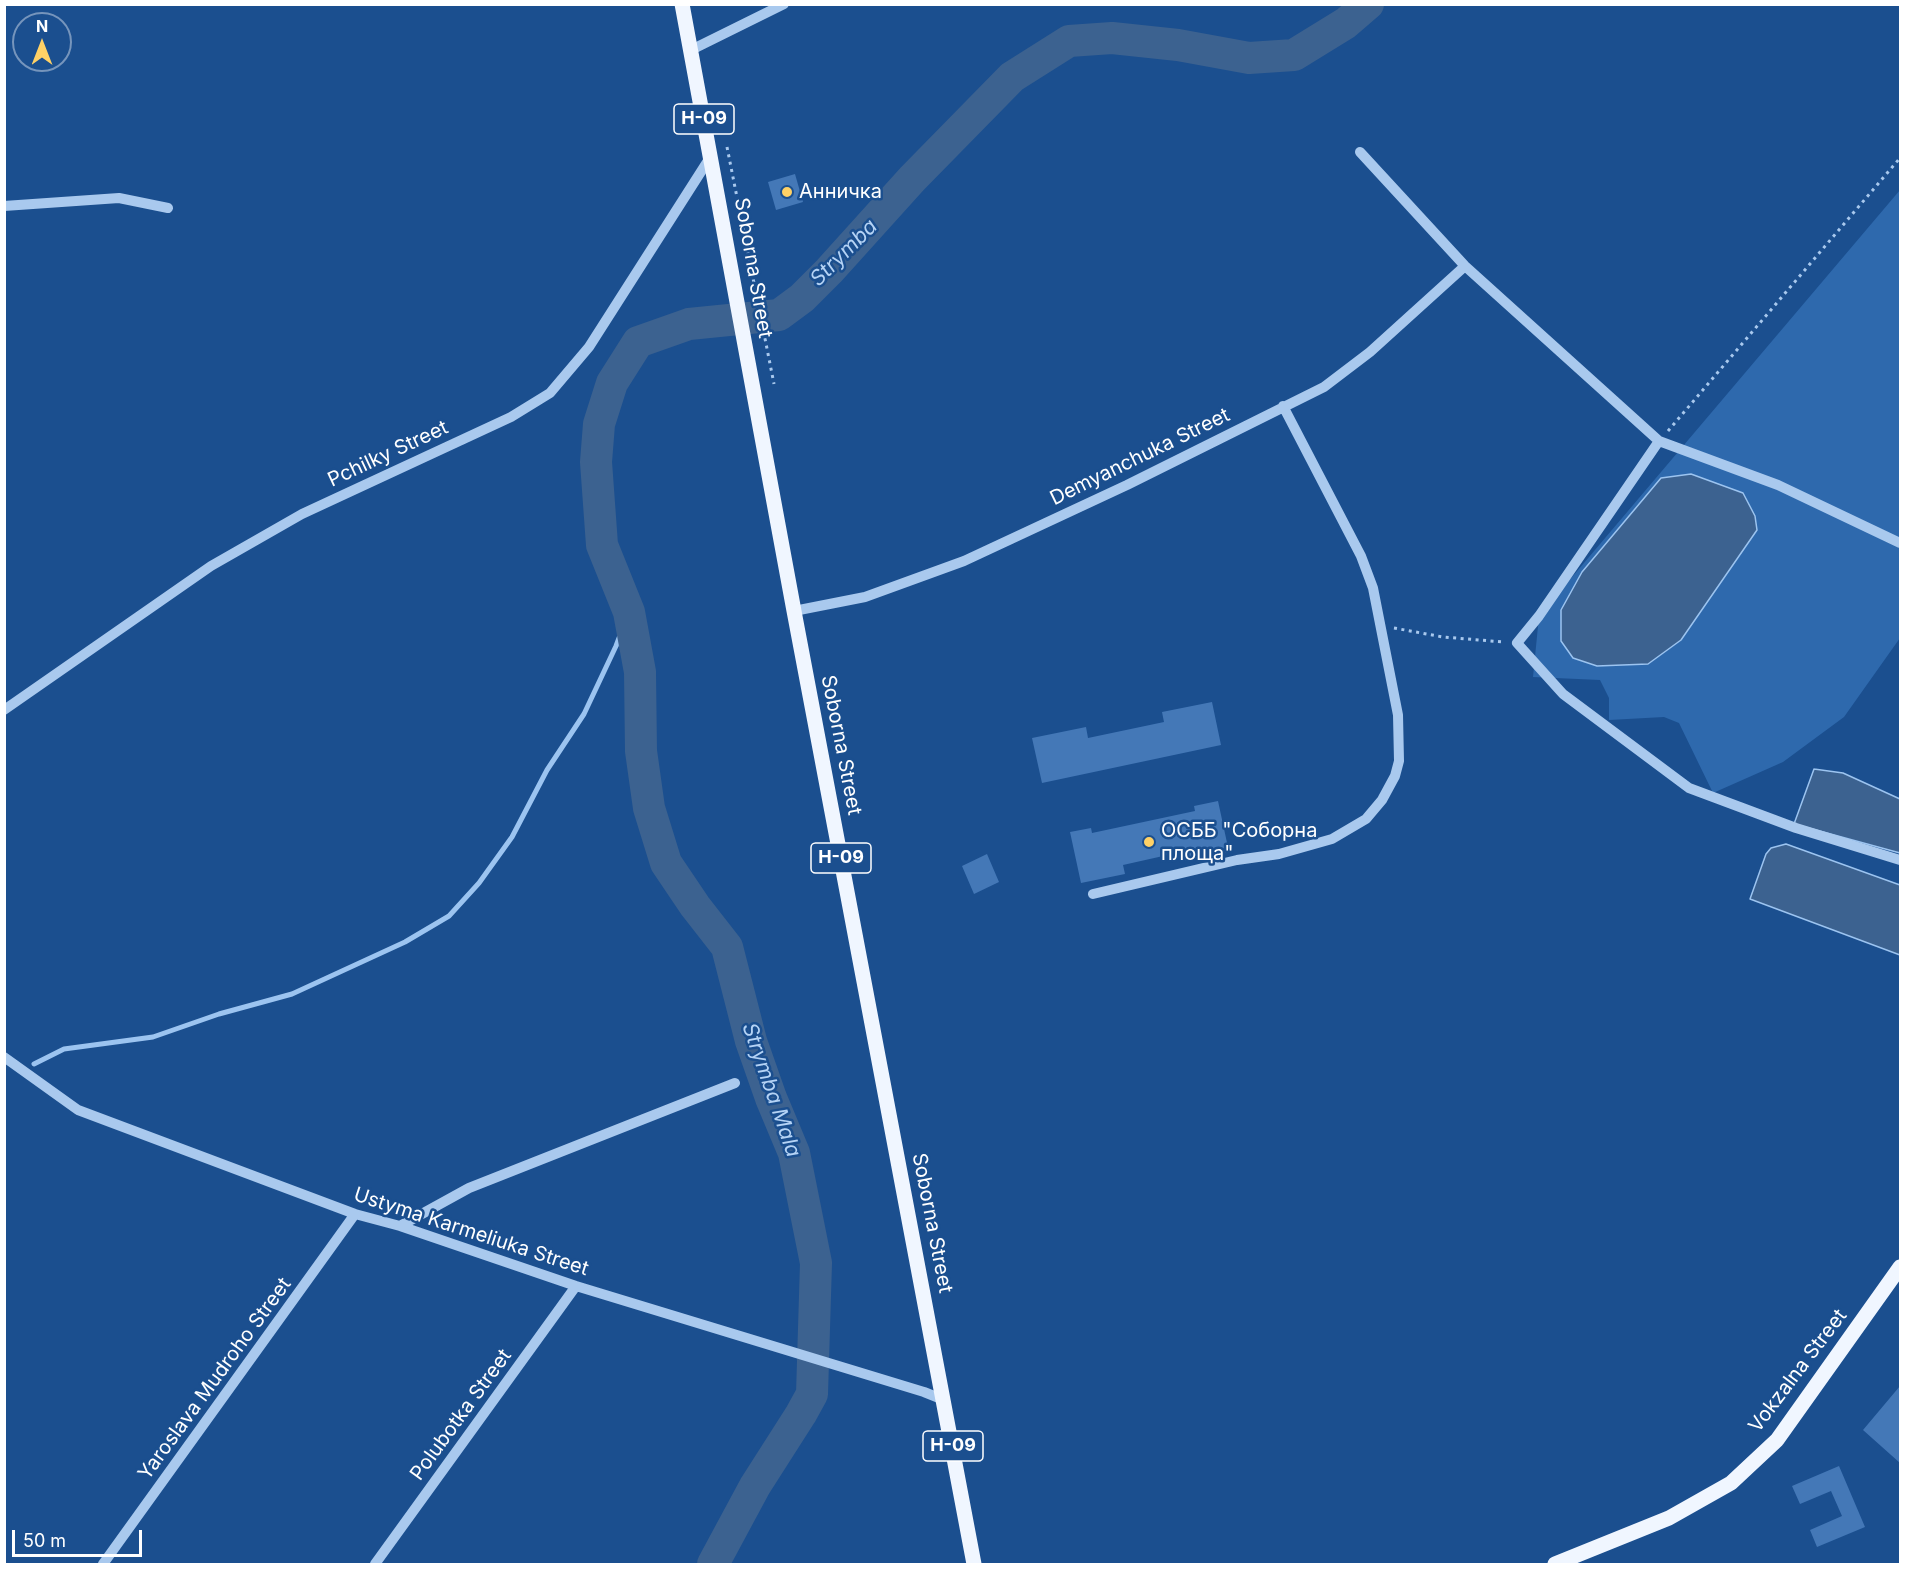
<!DOCTYPE html>
<html>
<head>
<meta charset="utf-8">
<style>
	body { margin:0 }
	#map { position:relative; width:1905px; height:1569px; overflow:hidden; background:#1b4f8f; font-family:Inter,sans-serif }
	canvas { display:block }
	.frame { position:absolute; inset:0; border:6px solid #fff; pointer-events:none }
	.north { position:absolute; left:12px; top:12px; width:60px; height:60px; box-sizing:border-box; background:#1b4f8f; border:2px solid #7695bc; border-radius:50%; rotate:0deg; font-size:16px; font-weight:700; line-height:24px; text-align:center; color:#fff }
	.north::after { content:''; display:block; margin:auto; width:21px; height:27px; background:#ffd166; clip-path:polygon(50% 0,100% 100%,50% 72%,0 100%) }
	.scale { position:absolute; left:12px; top:1530px; width:130px; height:27px; box-sizing:border-box; border:3px solid #fff; border-top:0; padding-left:8px; font-size:18px; line-height:21px; white-space:nowrap; color:#fff; -webkit-text-stroke:4px #1b4f8f; paint-order:stroke }
</style>
</head>
<body>
<div id="map">
<canvas width="1905" height="1569"></canvas>
<div class="frame"></div>
<div class="north">N</div>
<div class="scale">50 m</div>
</div>
<script>
const context = document.querySelector('canvas').getContext('2d');
context.lineJoin = 'round';
function fill(path, color) { context.fillStyle = color; context.fill(path, 'evenodd'); }
const toPath = rows => new Path2D(rows.map(r => 'M' + r).join(''));
function trace(path, color, width, dash) { context.strokeStyle = color; context.lineWidth = width; context.lineCap = dash ? 'butt' : 'round'; context.setLineDash(dash || []); context.stroke(path); }
function label(font, color, halo, rows, align = 'center') {
  context.font = font + ' Inter,sans-serif'; context.lineWidth = 5; context.setLineDash([]); context.textBaseline = 'middle'; context.strokeStyle = halo; context.fillStyle = color; for (const [text, x, y, turn = 0] of rows) {
    context.save(); context.translate(x, y); context.rotate((+turn || 0) * Math.PI / 180); context.textAlign = isNaN(turn) ? turn : align; if (halo) context.strokeText(text, 0, 0); context.fillText(text, 0, 0); context.restore();
  }
}
const green = toPath([
	[1900,190,1900,638,1844,717,1783,762,1713,793,1679,723,1664,717,1609,720,1609,698,1600,680,1533,677,1539,616]
]);
const water = toPath([
	[1691,474,1743,493,1755,516,1757,530,1681,640,1648,664,1597,666,1573,658,1561,641,1561,610,1582,572,1661,478,1691,474],
	[1814,769,1843,773,1900,799,1900,853,1794,824,1814,769],
	[1786,844,1900,885,1900,955,1750,899,1766,854,1771,848,1786,844]
]);
const stream = toPath([
	[34,1064,64,1049,153,1037,219,1014,292,994,405,942,449,916,479,883,512,837,547,770,584,714,616,646,629,612]
]);
const river = toPath([
	[713,1564,755,1486,801,1414,812,1394,816,1263,794,1153,771,1098,751,1041,727,947,695,906,666,863,649,808,641,751,640,672,629,612,602,545,596,462,599,424,612,383,638,342,689,324,779,315,802,298,829,271,912,179,1012,77,1069,41,1112,38,1178,45,1249,58,1294,55,1346,23,1368,4]
]);
const building = toPath([
	[795,174,803,202,776,210,768,182],
	[1212,702,1221,745,1042,783,1032,738,1086,727,1088,738,1164,722,1162,712],
	[1218,801,1229,852,1183,861,1181,852,1123,865,1125,874,1081,883,1070,832,1091,828,1092,833,1195,811,1194,806],
	[987,854,999,882,974,894,962,866],
	[1900,1386,1900,1463,1863,1430],
	[1839,1466,1865,1527,1817,1547,1810,1530,1842,1516,1831,1491,1800,1504,1792,1486]
]);
const path = toPath([
	[727,147,774,384],
	[1668,431,1900,158],
	[1394,628,1443,637,1504,642]
]);
const minor = toPath([
	[691,50,784,4],
	[1360,152,1465,266,1659,441,1778,485,1900,543],
	[4,206,119,198,168,208],
	[1659,441,1539,616,1517,643,1563,694,1689,788,1796,828,1900,860],
	[794,611,865,597,964,561,1127,485,1324,387,1370,352,1465,266],
	[4,710,211,566,302,514,511,417,550,393,589,347,711,156],
	[1093,894,1237,860,1279,854,1332,839,1366,819,1382,800,1395,776,1399,761,1398,715,1373,588,1361,556,1283,406],
	[4,1057,78,1110,355,1214,400,1226,576,1286,924,1392,944,1400],
	[400,1226,469,1188,735,1083],
	[103,1564,355,1214],
	[375,1564,576,1286]
]);
const major = toPath([
	[682,4,794,611,974,1564],
	[1555,1564,1669,1518,1731,1483,1777,1440,1900,1267]
]);
const markers = [
	[787,192,6,"#ffd166"],
	[1149,842,6,"#ffd166"]
];
const shields = [
	[704,119,60],
	[841,858,60],
	[953,1446,60]
];
const shieldNames = [
	["Н-09",704,119],
	["Н-09",841,858],
	["Н-09",953,1446]
];
const poiNames = [
	["Анничка",799,192],
	["ОСББ \"Соборна",1161,831],
	["площа\"",1161,854]
];
const streetNames = [
	["Soborna Street",753,268,80],
	["Pchilky Street",388,454,-25],
	["Demyanchuka Street",1140,457,-26],
	["Soborna Street",841,745,79],
	["Soborna Street",932,1223,79],
	["Ustyma Karmeliuka Street",471,1232,18],
	["Vokzalna Street",1798,1371,-53],
	["Yaroslava Mudroho Street",215,1379,-54],
	["Polubotka Street",461,1415,-54]
];
const waterNames = [
	["Strymba",844,253,-45],
	["Strymba Mala",771,1090,71]
];
fill(green, '#2e69ad');
fill(water, '#3c6290');
trace(water, '#9cc4f0', 1.5);
trace(stream, '#9cc4f0', 5);
trace(river, '#3c6290', 32);
fill(building, '#4478b7');
trace(path, '#a9c9ee', 3, [3, 4.5]);
trace(minor, '#a9c9ee', 10);
trace(major, '#f0f6ff', 15);
for (const [x, y, r, color] of markers) { const dot = new Path2D(); dot.arc(x, y, r, 0, 2 * Math.PI); context.fillStyle = color; context.fill(dot); trace(dot, '#1b4f8f', 2); }
for (const [x, y, w] of shields) { const box = new Path2D(); box.roundRect(x - w / 2, y - 15, w, 30, 4.5); context.fillStyle = '#1b4f8f'; context.fill(box); trace(box, '#fff', 1.5); }
label('bold 18px', '#fff', null, shieldNames);
label('20px', '#fff', '#1b4f8f', poiNames, 'left');
label('20px', '#fff', '#1b4f8f', streetNames);
label('italic 21px', '#b5d3f5', '#1b4f8f', waterNames);
</script>
</body>
</html>
